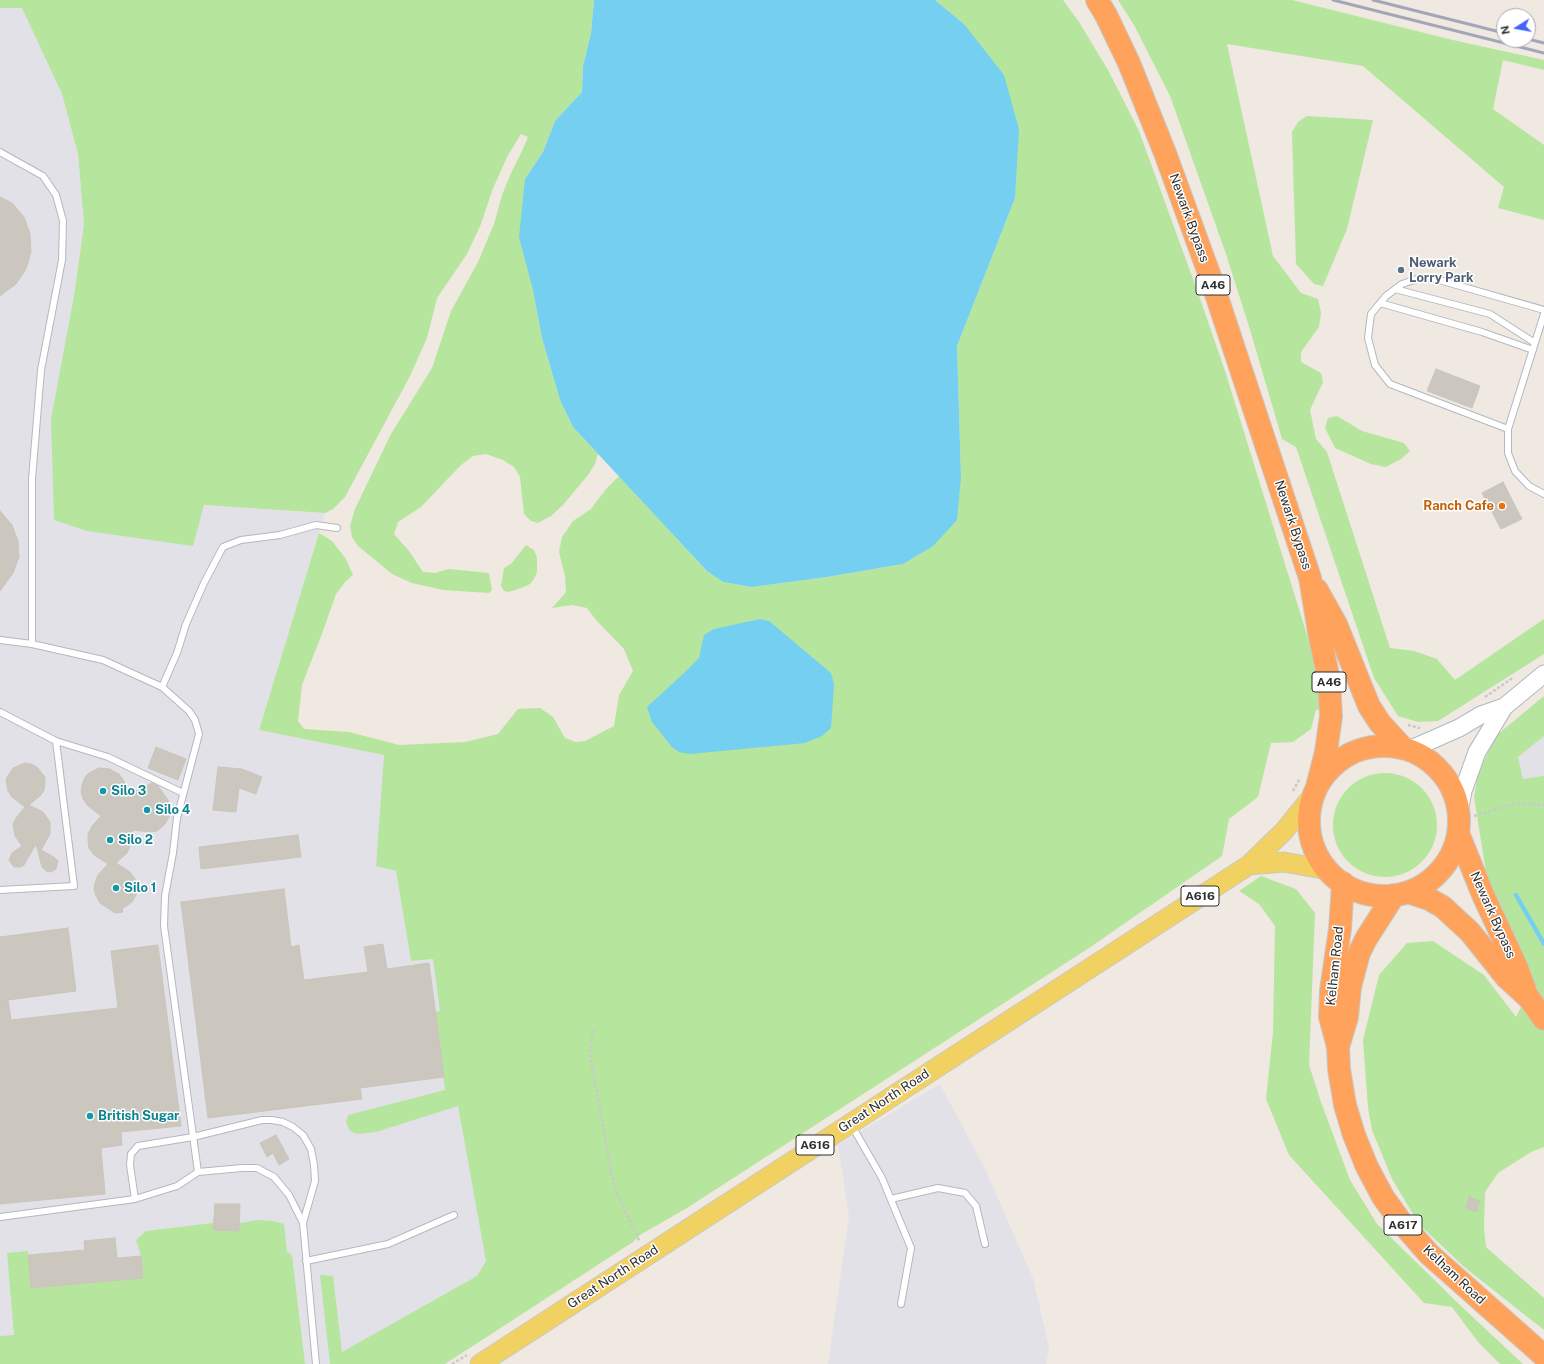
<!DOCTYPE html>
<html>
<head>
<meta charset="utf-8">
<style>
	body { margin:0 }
	#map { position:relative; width:1544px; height:1364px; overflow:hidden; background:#efe9e1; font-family:"Public Sans",sans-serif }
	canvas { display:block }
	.north { position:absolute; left:1496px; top:8px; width:40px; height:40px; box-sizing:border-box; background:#fff; border:1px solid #ababab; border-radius:50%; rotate:259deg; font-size:11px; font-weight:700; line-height:16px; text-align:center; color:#2e2e2e }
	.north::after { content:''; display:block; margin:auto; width:14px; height:18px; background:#4264fb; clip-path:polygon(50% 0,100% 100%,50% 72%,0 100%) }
</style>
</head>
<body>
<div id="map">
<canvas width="1544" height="1364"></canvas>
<div class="north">N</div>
</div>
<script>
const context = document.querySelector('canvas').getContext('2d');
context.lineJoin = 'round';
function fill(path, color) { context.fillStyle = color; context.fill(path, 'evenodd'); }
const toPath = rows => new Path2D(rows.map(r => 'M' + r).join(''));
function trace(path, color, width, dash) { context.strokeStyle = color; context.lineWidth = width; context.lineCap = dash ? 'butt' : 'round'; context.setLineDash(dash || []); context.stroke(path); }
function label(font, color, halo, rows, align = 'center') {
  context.font = font + ' "Public Sans",sans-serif'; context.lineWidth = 3; context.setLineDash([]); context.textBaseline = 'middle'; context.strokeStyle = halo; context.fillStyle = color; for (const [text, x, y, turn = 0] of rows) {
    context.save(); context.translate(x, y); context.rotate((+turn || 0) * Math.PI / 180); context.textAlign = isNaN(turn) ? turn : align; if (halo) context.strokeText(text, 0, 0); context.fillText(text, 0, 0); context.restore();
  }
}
const industrial = toPath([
	[22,7,62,94,78,154,84,224,74,296,193,546,203,505,325,513,259,730,385,755,376,866,396,871,411,961,433,959,440,1011,512,1292,398,1364,0,1364,0,8],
	[1544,696,1544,798,1512,800,1497,735],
	[940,1084,984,1167,1033,1278,1049,1348,1046,1364,828,1364,849,1216,838,1145]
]);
const green = toPath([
	[0,0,594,0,591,33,583,66,582,92,555,121,543,152,525,179,533,290,542,338,560,400,573,427,598,454,595,464,588,475,563,505,551,516,538,523,531,521,524,514,520,477,514,467,503,460,486,454,473,456,461,465,421,507,398,522,394,534,409,551,423,572,435,573,449,569,489,573,492,590,489,593,443,590,412,583,392,574,358,546,352,537,350,526,355,509,391,434,432,368,451,311,478,262,494,224,502,195,511,173,522,151,528,137,521,134,507,157,492,191,481,224,467,254,437,298,427,338,410,376,345,497,333,509,325,513,204,505,193,546,87,531,54,520,51,419,74,296,84,224,78,154,62,94,22,8,0,8],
	[935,0,1063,0,1079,22,1108,70,1139,131,1197,290,1225,371,1302,619,1317,667,1319,688,1320,709,1316,710,1311,729,1293,742,1271,743,1258,797,1229,819,1222,856,1089,948,687,1208,640,1235,633,1242,445,1364,330,1364,320,1275,333,1276,342,1352,477,1276,486,1261,458,1106,376,1132,357,1134,350,1131,346,1122,348,1115,445,1090,435,1012,440,1011,433,959,411,961,396,871,376,866,384,755,259,730,319,533,332,541,346,559,353,575,345,582,336,594,323,631,302,685,298,721,304,729,349,732,399,745,465,742,498,734,518,709,540,708,553,717,565,738,576,742,585,741,614,726,619,695,633,671,624,649,596,620,587,608,572,605,552,608,566,592,565,576,559,552,562,537,573,521,591,509,606,489,619,476,707,571,723,582,752,587,827,577,903,564,961,477,957,346,1015,198,964,24],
	[1118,0,1292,0,1457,41,1544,60,1544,70,1503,60,1493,109,1544,145,1544,220,1498,208,1504,187,1363,66,1227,44,1273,256,1301,293,1318,299,1321,313,1319,327,1301,352,1301,362,1321,373,1323,382,1310,410,1316,439,1327,452,1390,648,1414,651,1437,659,1455,680,1544,619,1544,654,1438,721,1418,722,1398,716,1374,678,1296,447,1282,439,1251,333,1226,254,1170,96,1134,25],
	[1307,116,1373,120,1347,229,1323,286,1314,284,1296,264,1292,132,1298,122],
	[1337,416,1362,431,1404,443,1410,451,1401,459,1386,467,1371,464,1335,448,1325,428,1328,418],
	[526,545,534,550,537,558,537,572,534,579,530,584,524,587,509,592,504,591,501,586,504,568,511,564],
	[1544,696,1544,736,1518,757,1523,779,1544,776,1544,1147,1531,1152,1498,1173,1485,1192,1484,1229,1486,1247,1544,1298,1544,1330,1463,1266,1419,1224,1392,1179,1372,1130,1368,1108,1363,1040,1379,975,1407,943,1433,941,1484,975,1516,1017,1534,982,1511,937,1487,878,1474,797,1478,773,1497,735],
	'1333 825a52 52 0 1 1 104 0a52 52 0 1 1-104 0Z',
	[1261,876,1296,889,1315,913,1309,1065,1321,1102,1350,1180,1377,1224,1462,1307,1523,1364,1500,1364,1478,1342,1452,1307,1424,1303,1289,1155,1266,1099,1273,1032,1275,926,1259,904,1239,891],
	[258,1220,273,1221,284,1224,287,1252,292,1255,305,1364,0,1364,0,1336,14,1335,7,1253,28,1251,31,1288,143,1278,141,1256,136,1240,146,1231,213,1223,213,1230,239,1231,240,1223]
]);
const water = toPath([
	[594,0,935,0,964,24,1004,75,1019,129,1015,198,957,346,961,477,957,520,933,546,903,564,827,577,752,587,723,582,707,571,573,427,560,400,542,338,533,290,519,237,525,179,543,152,555,121,582,92,583,66,591,33],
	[760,619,769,621,831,673,834,684,831,728,822,736,805,743,690,754,679,752,672,747,652,722,647,707,683,674,699,658,704,635,714,629]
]);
const stream = toPath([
	[1516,895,1544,944]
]);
const building = toPath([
	[0,197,12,203,24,217,30,234,31,252,26,269,16,284,0,296,0,197],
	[1436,369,1480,386,1472,408,1427,391,1436,369],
	[1503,482,1522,519,1501,529,1482,493,1503,482],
	[0,511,12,525,18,541,19,557,13,573,0,591,0,511],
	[156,747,186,759,178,780,148,768,156,747],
	[25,763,31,764,37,767,45,777,45,783,44,790,41,795,29,805,43,812,50,822,50,834,41,850,54,857,58,861,56,869,51,872,46,871,42,867,36,844,24,865,21,867,14,867,9,860,12,853,22,846,15,836,13,824,16,818,25,807,12,797,8,791,6,779,13,768,25,763],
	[218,767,242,769,262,777,256,794,239,788,236,812,213,810,218,767],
	[99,768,110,769,119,774,124,781,127,795,152,783,158,786,168,800,170,810,169,817,165,824,157,831,149,832,133,830,130,846,127,853,116,863,130,872,135,879,137,888,136,895,132,902,122,909,123,912,115,913,100,903,96,896,94,889,95,883,98,875,108,864,94,855,89,848,88,840,88,834,92,826,101,816,88,806,83,799,81,792,82,785,85,777,89,773,99,768],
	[298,835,301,857,201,869,199,847,298,835],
	[284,889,291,947,299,945,304,980,368,972,364,947,383,944,387,969,429,963,444,1077,360,1088,362,1099,208,1118,181,902,284,889],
	[68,928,76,991,8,1000,11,1020,118,1008,111,951,158,945,181,1126,121,1132,122,1145,101,1148,105,1194,0,1204,0,937,68,928],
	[276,1135,289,1159,279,1165,273,1153,267,1157,260,1143,276,1135],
	[1469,1197,1480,1201,1476,1212,1466,1208,1469,1197],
	[215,1204,240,1204,239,1231,213,1230,215,1204],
	[115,1238,117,1258,141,1256,143,1278,31,1288,28,1255,85,1250,84,1241,115,1238]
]);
const path = toPath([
	[1485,697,1514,677],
	[1408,725,1420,728],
	[1293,791,1300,778],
	[1474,816,1513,804,1530,804,1544,805],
	[593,1030,590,1054,611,1171,617,1194,640,1242],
	[452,1364,467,1355]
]);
const lane = toPath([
	[0,152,43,176,56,195,63,221,62,260,41,370,32,479,32,644],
	[1395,289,1490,314,1535,343],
	[1380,303,1482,332,1533,350],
	[1544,314,1508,429,1508,453,1515,471,1529,486,1544,494],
	[1508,429,1390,384,1375,365,1368,338,1371,314,1386,296,1402,284,1417,279,1432,278,1544,310],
	[0,640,32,644,103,660,162,687,189,711,195,720,199,734,177,818,173,853,165,896,164,926,198,1172,177,1186,135,1199],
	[162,687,177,653,186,624,204,583,223,547,241,540,280,535,316,525,337,528],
	[0,712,56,741,108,757,183,793],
	[0,890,74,886,56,741],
	[852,1126,882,1178,911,1248,901,1304],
	[198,1172,242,1168,257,1168,274,1177,289,1195,303,1223],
	[891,1199,938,1188,965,1193,976,1206,985,1244],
	[0,1217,135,1199,130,1165,131,1154,138,1146,193,1137,262,1120,272,1120,283,1122,293,1127,303,1135,311,1149,314,1165,315,1181,303,1223,316,1364],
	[306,1261,388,1244,454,1215]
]);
const secondary = toPath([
	[1409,750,1459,728,1481,715,1504,707],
	[1459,813,1463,791,1477,752,1504,707,1544,674]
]);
const primary = toPath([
	[1249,865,1284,862,1328,870],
	[480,1364,1249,865,1284,831,1314,794]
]);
const highway = toPath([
	[1097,0,1106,15,1129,63,1165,153,1210,276,1310,578,1319,632,1329,680,1331,716,1326,752,1317,787],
	[1317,590,1336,624,1369,706,1380,723,1403,748],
	'1309 821a75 75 0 1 1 150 0a75 75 0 1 1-150 0Z',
	[1458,833,1483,895,1517,968,1525,990],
	[1343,883,1340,929,1331,990,1330,1017,1338,1047,1339,1069,1345,1105,1354,1135,1367,1167,1383,1197,1401,1222,1429,1254,1544,1356],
	[1408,892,1429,899,1443,907,1470,932,1506,977,1528,997,1544,1019],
	[1338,1047,1347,1017,1350,987,1359,953,1366,939,1394,895]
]);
const rail = toPath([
	[1333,0,1544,53],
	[1373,0,1504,33],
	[1528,39,1544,43]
]);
const markers = [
	[1401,270,4,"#5c6f8a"],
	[1502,506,4,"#e8710a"],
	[103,791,4,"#0f9aa8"],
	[147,810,4,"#0f9aa8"],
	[110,840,4,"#0f9aa8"],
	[116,888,4,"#0f9aa8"],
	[90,1116,4,"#0f9aa8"]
];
const shields = [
	[1213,285,34],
	[1329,682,34],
	[1200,896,38],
	[815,1145,38],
	[1403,1225,38]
];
const shieldNames = [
	["A46",1213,285],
	["A46",1329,682],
	["A616",1200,896],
	["A616",815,1145],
	["A617",1403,1225]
];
const streetNames = [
	["Newark Bypass",1189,218,70],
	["Newark Bypass",1293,525,72],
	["Newark Bypass",1493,915,66],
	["Kelham Road",1335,966,-84],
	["Great North Road",884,1101,-33],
	["Kelham Road",1454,1275,43],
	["Great North Road",613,1277,-33]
];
const serviceNames = [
	["Newark",1409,263],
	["Lorry Park",1409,278]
];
const foodNames = [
	["Ranch Cafe",1494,506]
];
const cultureNames = [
	["Silo 3",111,791],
	["Silo 4",155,810],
	["Silo 2",118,840],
	["Silo 1",124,888],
	["British Sugar",98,1116]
];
fill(industrial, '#e3e1e8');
fill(green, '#b6e59e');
fill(water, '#75cff0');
trace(stream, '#75cff0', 4.5);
fill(building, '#cbc7bf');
trace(building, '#cbc5ba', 1);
trace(lane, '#b4b7c1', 8);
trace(secondary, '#b4b7c1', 19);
trace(primary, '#c9c9c9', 21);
trace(highway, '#c9c9c9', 24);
trace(path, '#c9c9c9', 2.5, [3, 2]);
trace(lane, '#fff', 6);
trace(secondary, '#fff', 17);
trace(primary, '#f2d163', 19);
trace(highway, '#ffa35c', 22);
trace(rail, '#a3a6b8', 3);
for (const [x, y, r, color] of markers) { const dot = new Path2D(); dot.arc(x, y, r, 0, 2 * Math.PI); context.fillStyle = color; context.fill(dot); trace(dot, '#fff', 1.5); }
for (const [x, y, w] of shields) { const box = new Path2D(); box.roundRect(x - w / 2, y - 10, w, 20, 3); context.fillStyle = '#fff'; context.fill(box); trace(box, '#2e2e2e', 1); }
label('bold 12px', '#2e2e2e', null, shieldNames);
label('13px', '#2e2e2e', '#fff', streetNames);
label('bold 13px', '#4e5e75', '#fff', serviceNames, 'left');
label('bold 13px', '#c56008', '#fff', foodNames, 'right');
label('bold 13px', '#0d838f', '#fff', cultureNames, 'left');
</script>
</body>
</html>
